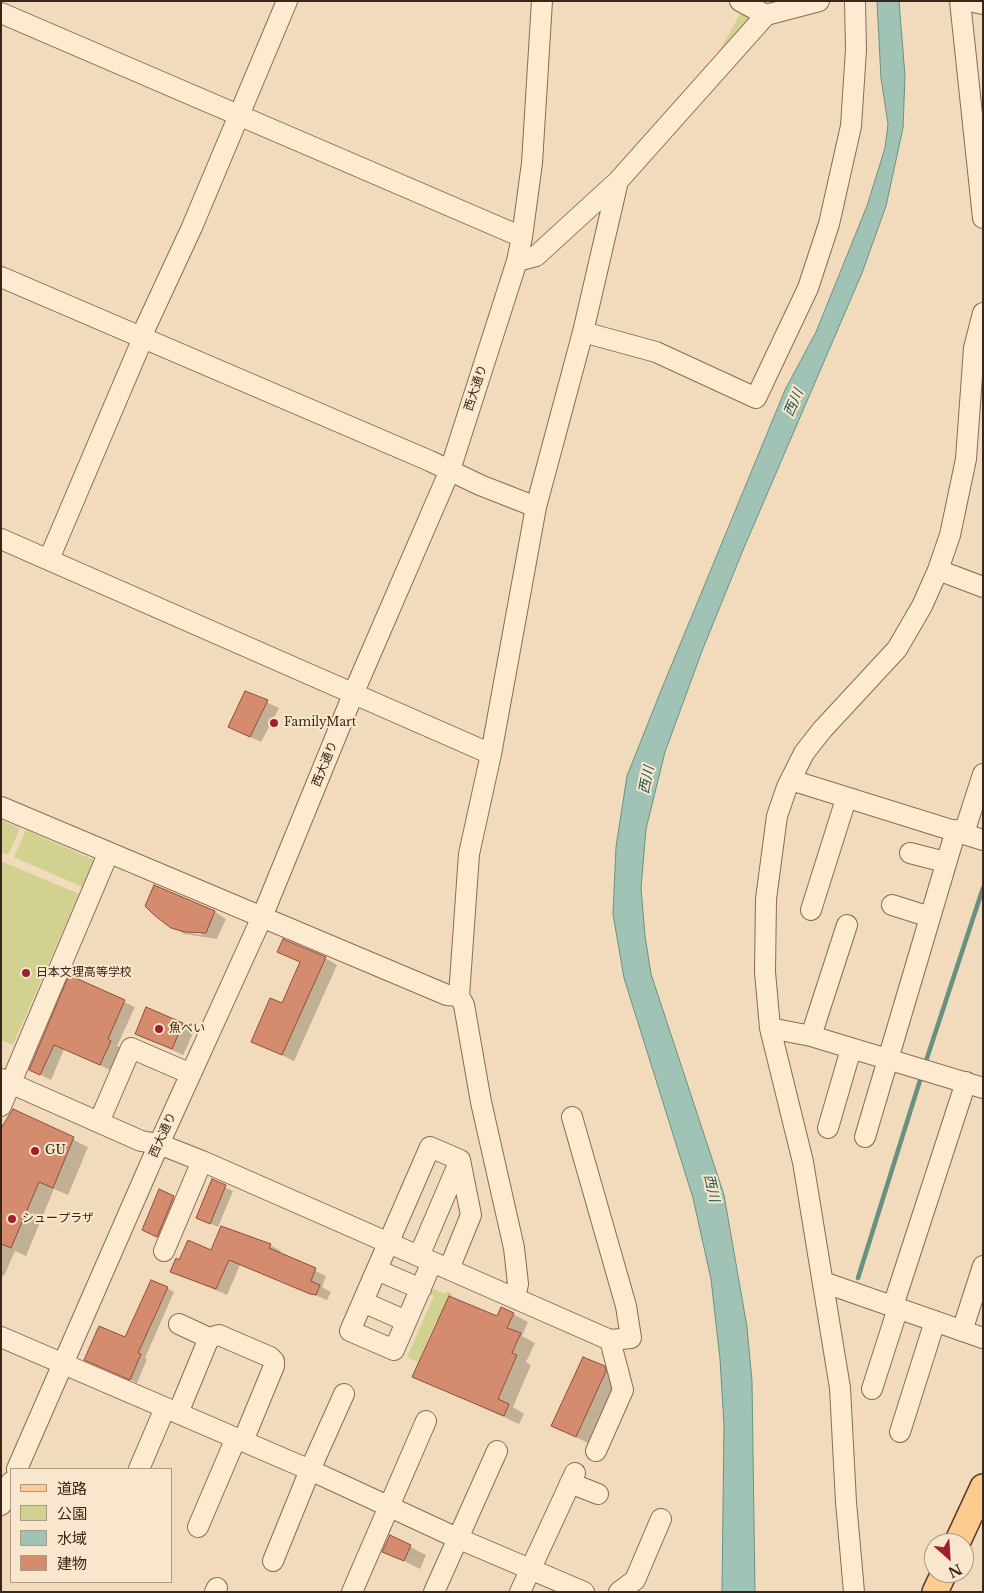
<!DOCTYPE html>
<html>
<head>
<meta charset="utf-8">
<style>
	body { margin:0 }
	#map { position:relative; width:984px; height:1593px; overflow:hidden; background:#f2dbbc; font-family:"Libre Baskerville","Noto Sans JP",serif }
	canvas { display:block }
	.frame { position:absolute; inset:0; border:2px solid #3a251a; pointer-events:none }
	.legend { position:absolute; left:10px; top:1468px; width:162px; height:115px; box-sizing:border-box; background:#f9e7cd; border:1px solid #ad9985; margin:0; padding:6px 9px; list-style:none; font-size:15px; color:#3a251a }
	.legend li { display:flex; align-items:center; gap:10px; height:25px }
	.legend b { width:25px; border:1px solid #ad9985 }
	.north { position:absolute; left:924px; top:1533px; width:50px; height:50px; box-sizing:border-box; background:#f9e7cd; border:1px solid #ad9985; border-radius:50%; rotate:154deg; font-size:14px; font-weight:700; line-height:20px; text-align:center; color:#3a251a }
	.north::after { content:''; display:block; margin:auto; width:18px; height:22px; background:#a21d2f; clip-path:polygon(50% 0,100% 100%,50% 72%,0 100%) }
</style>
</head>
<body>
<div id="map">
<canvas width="984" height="1593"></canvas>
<div class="frame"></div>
<ul class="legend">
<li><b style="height:6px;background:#fbcb8f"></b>道路</li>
<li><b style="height:14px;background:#d1d190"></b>公園</li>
<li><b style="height:14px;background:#a1c3b5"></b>水域</li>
<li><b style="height:14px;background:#d58b6e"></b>建物</li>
</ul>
<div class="north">N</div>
</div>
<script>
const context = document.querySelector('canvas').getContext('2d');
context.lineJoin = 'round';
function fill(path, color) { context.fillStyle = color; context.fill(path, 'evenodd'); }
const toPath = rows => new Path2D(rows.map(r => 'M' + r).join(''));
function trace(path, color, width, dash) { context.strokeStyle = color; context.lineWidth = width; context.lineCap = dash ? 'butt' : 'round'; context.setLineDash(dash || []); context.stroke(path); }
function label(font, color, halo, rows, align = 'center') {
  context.font = font + ' "Libre Baskerville","Noto Sans JP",serif'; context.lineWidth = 4; context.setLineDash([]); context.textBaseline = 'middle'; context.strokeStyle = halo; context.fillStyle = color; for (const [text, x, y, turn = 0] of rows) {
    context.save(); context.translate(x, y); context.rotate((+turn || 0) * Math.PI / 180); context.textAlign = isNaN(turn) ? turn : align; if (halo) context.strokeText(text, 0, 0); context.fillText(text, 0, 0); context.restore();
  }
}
const green = toPath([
	[744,7,762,15,712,64],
	[1,820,20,828,8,855,1,852],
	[26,830,94,860,82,887,14,857],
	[1,861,79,894,13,1045,1,1040],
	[427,1286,445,1294,447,1291,452,1294,451,1297,449,1296,447,1325,436,1321,418,1362,407,1357,434,1296,425,1292]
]);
const water = toPath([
	[877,1,899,1,905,76,903,128,886,206,862,273,743,550,702,651,665,752,646,829,641,888,645,936,651,974,724,1195,747,1327,752,1381,755,1592,722,1592,724,1425,720,1359,711,1279,693,1198,624,978,613,914,616,847,627,776,660,693,785,390,816,332,867,206,885,148,888,124,881,78,877,1]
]);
const shadow = toPath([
	[246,693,279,708,261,742,229,727],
	[215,912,226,919,217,939,184,934,179,931,201,935,201,933,172,927],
	[279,951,325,958,337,965,294,1061,253,1041,282,1005,301,963],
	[70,977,135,1007,117,1046,120,1047,110,1070,64,1049,51,1080,31,1070],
	[147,1009,194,1031,183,1055,136,1033],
	[13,1110,88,1147,68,1195,54,1189,26,1256,15,1251,4,1276,1,1275,1,1131],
	[212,1181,233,1191,218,1227,205,1221],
	[160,1191,181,1201,165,1240,143,1230],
	[270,1245,281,1251,280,1254,326,1276,322,1287,331,1292,327,1300,240,1265,227,1295,171,1271,180,1261,211,1252],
	[167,1288,174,1292,145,1358,147,1359,137,1383,93,1363,125,1339],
	[513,1314,528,1322,522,1336,535,1343,526,1362,531,1365,513,1407,524,1414,519,1424,414,1376,497,1317],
	[604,1367,616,1374,617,1378,588,1443,553,1426],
	[390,1537,426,1555,420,1569,384,1551]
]);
const stream = toPath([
	[925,1064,983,888],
	[858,1278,922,1074]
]);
const building = toPath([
	[245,691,268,700,250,737,228,727,245,691],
	[154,885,215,911,206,933,185,932,171,928,154,915,145,906,154,885],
	[283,939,326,957,282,1055,251,1042,270,998,282,1003,300,962,277,952,283,939],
	[69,975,125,1000,108,1039,111,1041,100,1065,54,1045,40,1075,29,1070,69,975],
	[146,1007,183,1023,172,1049,135,1034,146,1007],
	[13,1109,74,1137,53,1188,39,1182,11,1248,1,1244,1,1128,13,1109],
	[212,1179,226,1185,210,1224,196,1218,212,1179],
	[159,1189,174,1196,157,1237,142,1230,159,1189],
	[221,1226,271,1244,269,1248,316,1268,311,1281,320,1285,316,1295,310,1294,229,1260,216,1289,170,1272,176,1258,179,1260,188,1240,211,1250,221,1226],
	[151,1280,168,1287,138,1353,141,1354,130,1380,84,1360,99,1326,125,1337,151,1280],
	[449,1296,497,1316,501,1307,514,1313,507,1328,521,1333,512,1353,517,1355,498,1399,509,1404,504,1416,412,1377,449,1296],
	[583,1357,605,1366,606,1371,576,1437,551,1426,583,1357],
	[390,1535,411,1545,404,1561,382,1552,390,1535]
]);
const minor = toPath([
	[740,1,766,15],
	[960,1,983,218],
	[969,1,983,4],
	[1,13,522,237],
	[517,261,536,256,618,181,766,15,819,1],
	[1,277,430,461,480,485,536,507],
	[583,332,656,352,756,398,808,288,829,224,851,126,856,50,855,1],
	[1,539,491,754],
	[49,559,140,345,141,337,192,227,287,1],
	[938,570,983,587],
	[791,780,983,840],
	[1,807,447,995,459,996],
	[964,833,983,774],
	[910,853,945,862],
	[892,905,930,917],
	[811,910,846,799],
	[770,1028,811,1036,983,1088],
	[811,1036,847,925],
	[1,1079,141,1141,159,1144,202,1161,610,1340,631,1338,626,1306,572,1117],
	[1,1106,108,854],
	[99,1122,131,1048,191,1074],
	[828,1128,851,1049],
	[865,1137,956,830],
	[164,1251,202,1161],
	[419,1256,460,1160,430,1147,350,1331,394,1350,432,1262],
	[449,1269,471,1215,460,1160],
	[377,1270,421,1289],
	[823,1282,983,1338],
	[515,1298,518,1284,514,1248,481,1102,464,1005,459,996,469,854,491,754,536,507,583,332,618,181],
	[363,1302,406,1321],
	[893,1306,966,1082],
	[179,1324,209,1338],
	[962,1331,983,1266],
	[1,1337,310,1470,457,1538,584,1592],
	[872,1389,898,1308],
	[178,1413,209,1338,219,1335,270,1357,274,1361,274,1366,243,1441],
	[900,1432,935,1321],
	[596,1451,623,1390,610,1340],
	[17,1469,159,1144,262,917,354,692,450,470,517,261,522,237,532,163,542,1],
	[139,1469,165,1408],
	[570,1483,598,1494],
	[1,1505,11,1482],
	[198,1527,236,1438],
	[273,1561,310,1470,344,1394],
	[215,1592,217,1588],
	[352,1592,426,1421],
	[434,1592,497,1451],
	[520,1592,575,1473],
	[619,1592,635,1580,661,1519],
	[854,1592,846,1502,840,1388,803,1162,770,1028,765,972,766,899,777,816,787,787,804,753,822,730,897,649,922,606,938,570,950,535,966,459,974,348,983,313]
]);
const major = toPath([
	[957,1543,983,1487],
	[935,1592,944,1573]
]);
const markers = [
	[274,723,5,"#a21d2f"],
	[26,973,5,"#a21d2f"],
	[159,1029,5,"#a21d2f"],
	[35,1151,5,"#a21d2f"],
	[12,1219,5,"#a21d2f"]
];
const streetNames = [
	["西大通り",476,388,-72],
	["西大通り",325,764,-68],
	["西大通り",163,1135,-66]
];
const poiNames = [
	["FamilyMart",284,723],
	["日本文理高等学校",36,973],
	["魚べい",169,1029],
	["GU",45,1151],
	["シュープラザ",22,1219]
];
const waterNames = [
	["西川",794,403,-66],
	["西川",647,780,-79],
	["西川",711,1188,77]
];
fill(green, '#d1d190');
fill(water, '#a1c3b5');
trace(water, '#679282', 1);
fill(shadow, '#0003');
trace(stream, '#679282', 4.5);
fill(building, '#d58b6e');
trace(building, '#8e4e37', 1);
trace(minor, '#8c6a54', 22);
trace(major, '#593929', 28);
trace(minor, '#fcead1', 20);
trace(major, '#fbcb8f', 25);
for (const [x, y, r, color] of markers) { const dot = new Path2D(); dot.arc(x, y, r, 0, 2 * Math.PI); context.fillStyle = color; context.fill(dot); trace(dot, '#f9e7cd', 2); }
label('12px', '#3a251a', '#f9e7cd', streetNames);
label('12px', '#3a251a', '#f9e7cd', poiNames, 'left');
label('italic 14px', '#285b51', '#f9e7cd', waterNames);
</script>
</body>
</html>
